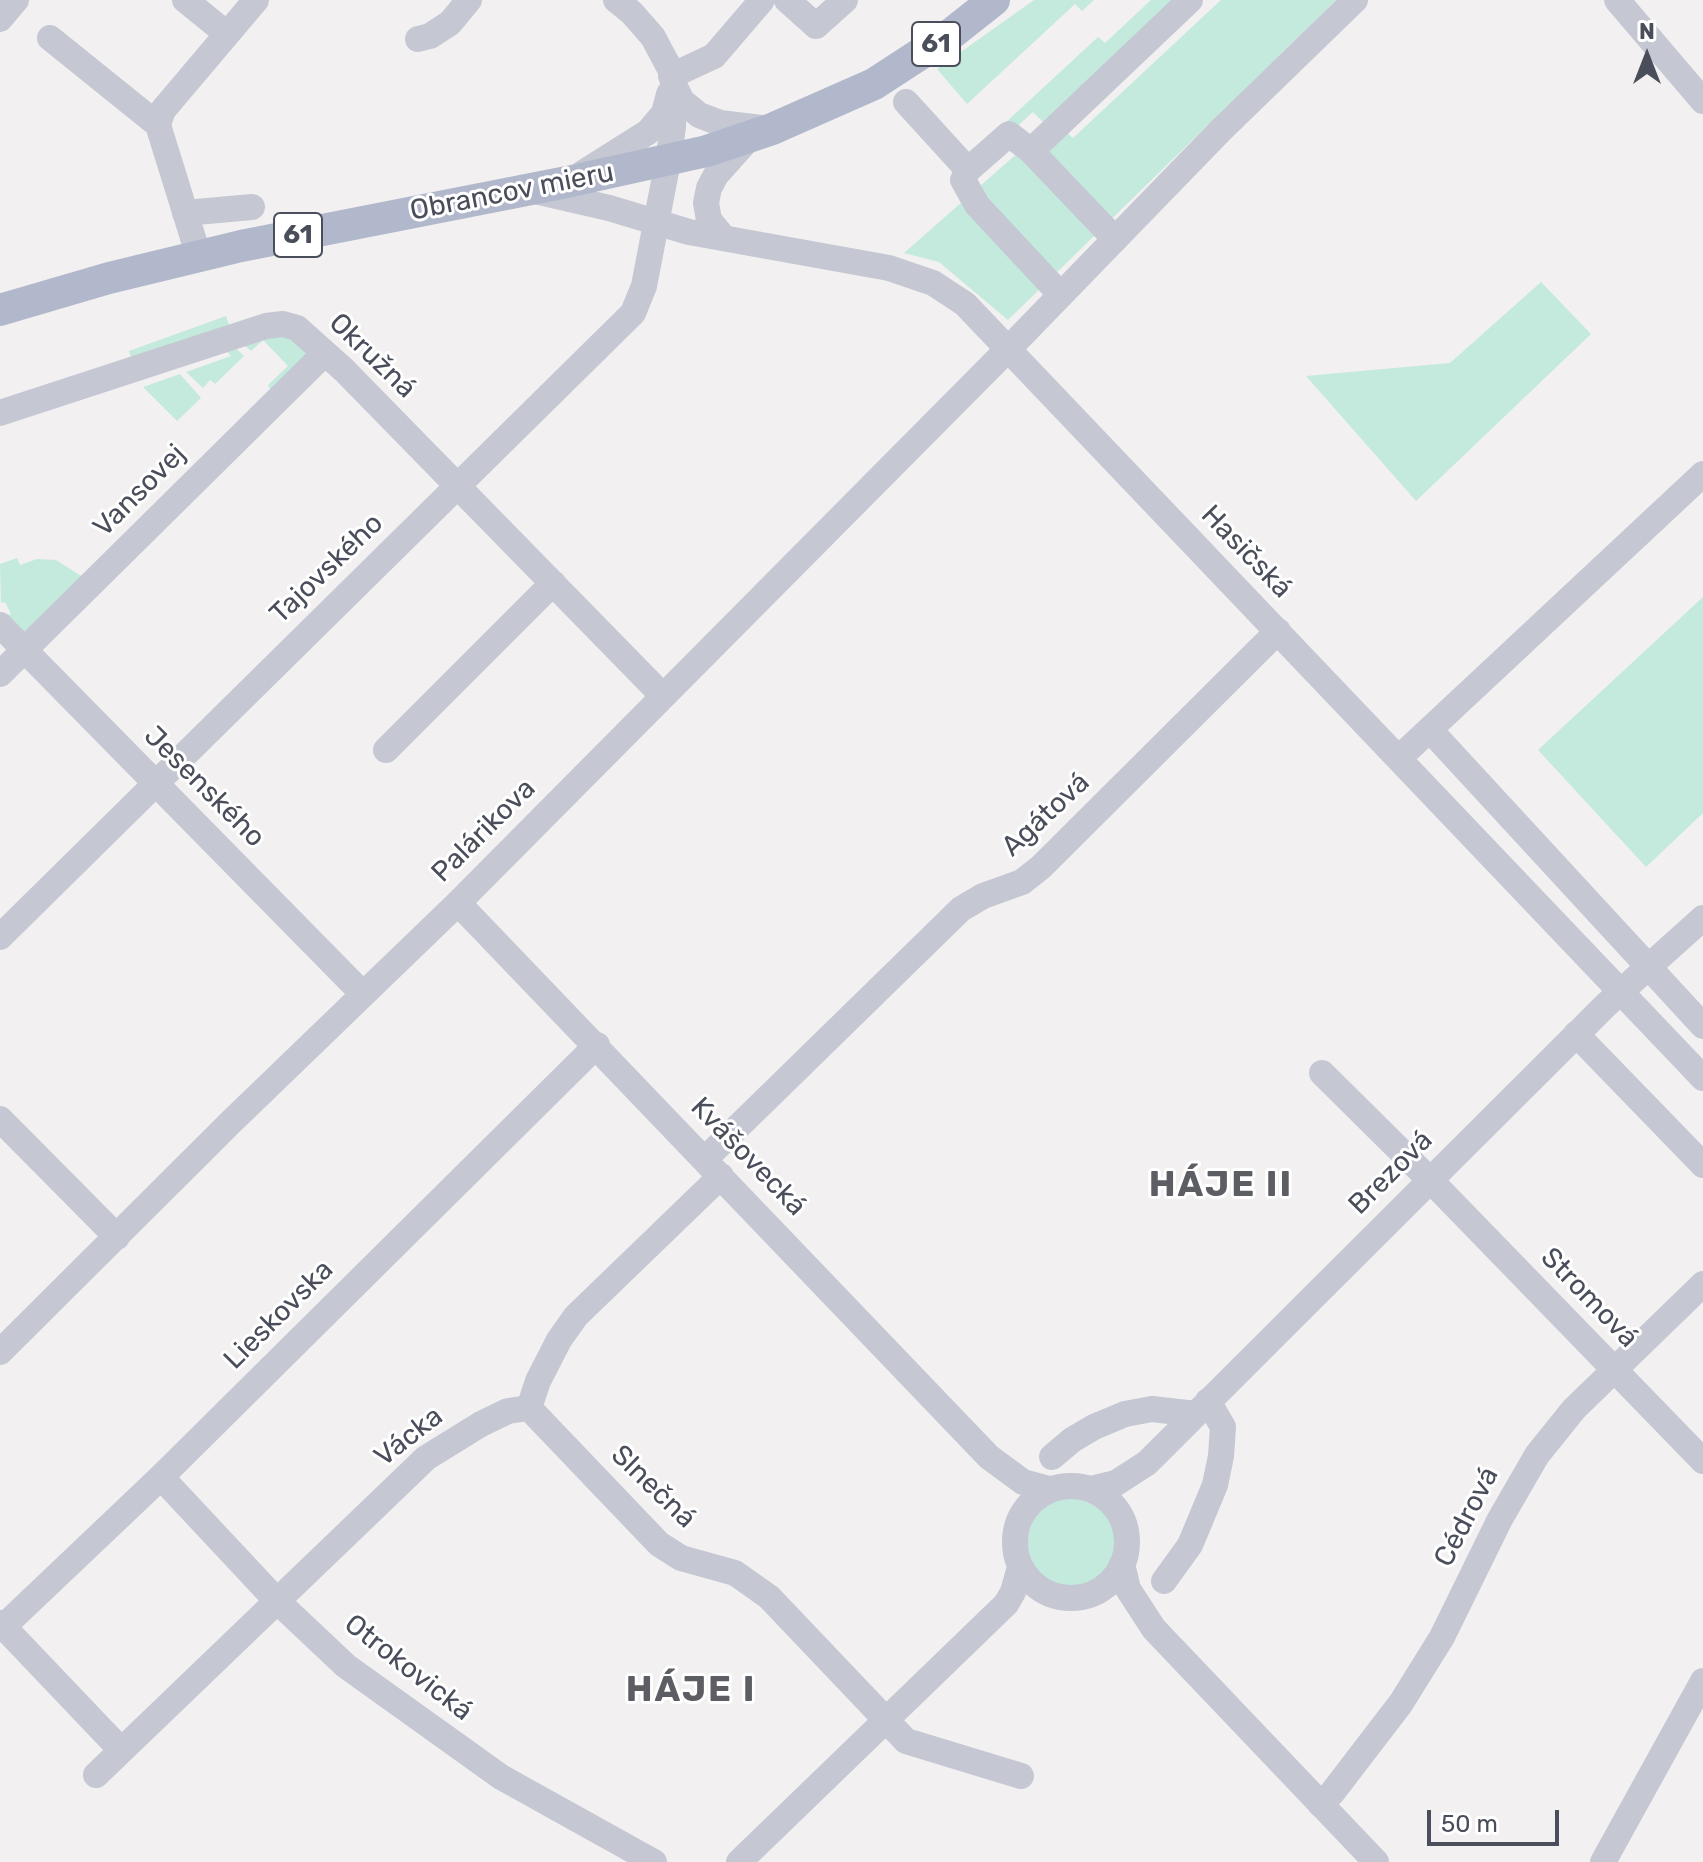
<!DOCTYPE html>
<html>
<head>
<meta charset="utf-8">
<style>
	body { margin:0 }
	#map { position:relative; width:1703px; height:1862px; overflow:hidden; background:#f2f0f0; font-family:Rubik,sans-serif }
	canvas { display:block }
	.north { position:absolute; left:1607px; top:16px; width:80px; height:80px; -webkit-text-stroke:6px #fff; paint-order:stroke; rotate:0deg; font-size:22px; font-weight:700; line-height:32px; text-align:center; color:#4a4e5b }
	.north::after { content:''; display:block; margin:auto; width:28px; height:36px; background:#4a4e5b; clip-path:polygon(50% 0,100% 100%,50% 72%,0 100%) }
	.scale { position:absolute; left:1427px; top:1810px; width:132px; height:36px; box-sizing:border-box; border:4px solid #4a4e5b; border-top:0; padding-left:10px; font-size:24px; line-height:28px; white-space:nowrap; color:#4a4e5b; -webkit-text-stroke:6px #fff; paint-order:stroke }
</style>
</head>
<body>
<div id="map">
<canvas width="1703" height="1862"></canvas>
<div class="north">N</div>
<div class="scale">50 m</div>
</div>
<script>
const context = document.querySelector('canvas').getContext('2d');
context.lineJoin = 'round';
function fill(path, color) { context.fillStyle = color; context.fill(path, 'evenodd'); }
const toPath = rows => new Path2D(rows.map(r => 'M' + r).join(''));
function trace(path, color, width, dash) { context.strokeStyle = color; context.lineWidth = width; context.lineCap = dash ? 'butt' : 'round'; context.setLineDash(dash || []); context.stroke(path); }
function label(font, color, halo, rows, align = 'center') {
  context.font = font + ' Rubik,sans-serif'; context.lineWidth = 6; context.setLineDash([]); context.textBaseline = 'middle'; context.strokeStyle = halo; context.fillStyle = color; for (const [text, x, y, turn = 0] of rows) {
    context.save(); context.translate(x, y); context.rotate((+turn || 0) * Math.PI / 180); context.textAlign = isNaN(turn) ? turn : align; if (halo) context.strokeText(text, 0, 0); context.fillText(text, 0, 0); context.restore();
  }
}
const green = toPath([
	[1034,0,1094,0,1082,11,1075,4,967,104,937,69],
	[1151,0,1173,0,1043,122,1033,112,1012,131,1005,123,1098,37,1105,43],
	[1221,0,1336,0,1008,320,939,262,904,253,1054,121,1073,138],
	[1541,282,1591,334,1416,501,1306,376,1450,363],
	[226,316,232,333,134,365,129,351],
	[270,330,282,331,294,336,306,349,309,361,245,425,241,421,249,413,248,411,268,391,272,392,268,385,288,366,263,340,251,351,239,340],
	[231,344,244,356,215,384,210,380,203,388,186,372,231,356,222,346],
	[180,374,201,398,177,421,143,387],
	[17,558,20,565,37,559,56,560,89,581,29,636,0,616,11,614,5,602,1,603,0,564],
	[1703,597,1703,813,1646,867,1538,750],
	'1028 1542a44 44 0 1 1 88 0a44 44 0 1 1-88 0Z'
]);
const minor = toPath([
	[185,0,227,34],
	[787,0,816,26,845,0],
	[1617,0,1703,101],
	[0,19,16,0],
	[50,38,158,125],
	[418,39,430,36,450,23,469,0],
	[671,76,714,56,762,0],
	[673,83,682,101,699,115,720,123,769,129],
	[906,102,968,170],
	[1031,151,1190,0],
	[583,173,648,132,664,113,669,94],
	[535,191,609,208,689,232,889,268,933,283,965,304,1703,1078],
	[185,213,252,207],
	[724,238,709,220,706,203,709,188,716,175,749,138],
	[199,257,158,125,163,110,256,0],
	[1061,295,977,205,963,180,968,170,1009,134,1031,151,1114,238],
	[0,413,266,326,283,324,297,328,344,370,662,695],
	[0,625,363,994],
	[0,674,325,353],
	[1430,730,1703,1026],
	[386,750,553,583],
	[1399,758,1703,474],
	[458,903,989,1457,1023,1482,1049,1489],
	[0,937,633,313,644,286,668,161,673,127,673,83,670,69,653,37,632,13,616,0],
	[1576,1034,1703,1165],
	[1322,1073,1438,1188,1703,1461],
	[0,1119,117,1237],
	[705,1159,961,909,983,896,1022,882,1041,867,1278,631],
	[0,1352,231,1122,458,903,1020,337,1221,130,1355,0],
	[529,1408,659,1544,681,1558,735,1573,769,1597,906,1741,1021,1776],
	[1052,1457,1072,1440,1094,1427,1125,1414,1152,1409,1196,1414],
	[161,1477,277,1601,346,1666,501,1777,654,1862],
	'1015 1542a56 56 0 1 1 112 0a56 56 0 1 1-112 0Z',
	[1091,1489,1116,1483,1147,1463,1606,1005,1703,918],
	[1122,1564,1128,1589,1154,1629,1376,1862],
	[1164,1581,1190,1545,1215,1485,1221,1456,1223,1427,1208,1401],
	[0,1623,121,1750],
	[3,1627,161,1477,597,1045],
	[96,1775,426,1458,481,1424,508,1411,529,1408,538,1381,559,1340,576,1316,721,1176],
	[1320,1804,1332,1793,1401,1703,1442,1637,1500,1519,1537,1455,1574,1409,1703,1284],
	[739,1862,1006,1604,1013,1592,1020,1567],
	[1603,1862,1703,1681]
]);
const major = toPath([
	[0,310,109,278,241,246,567,182,707,151,772,129,874,84,951,34,994,0]
]);
const shields = [
	[936,44,48],
	[298,235,48]
];
const shieldNames = [
	["61",936,44],
	["61",298,235]
];
const streetNames = [
	["Obrancov mieru",512,192,-11],
	["Okružná",372,356,44],
	["Vansovej",140,491,-45],
	["Hasičská",1246,552,46],
	["Tajovského",327,569,-44],
	["Jesenského",204,787,45],
	["Agátová",1046,815,-43],
	["Palárikova",484,831,-45],
	["Kvášovecká",748,1157,46],
	["Brezová",1391,1173,-45],
	["Stromová",1589,1298,46],
	["Lieskovska",279,1315,-45],
	["Vácka",409,1437,-38],
	["Slnečná",653,1487,44],
	["Cédrová",1467,1517,-63],
	["Otrokovická",408,1668,38]
];
const districtNames = [
	["HÁJE II",1221,1186],
	["HÁJE I",691,1691]
];
fill(green, '#c3eadd');
trace(minor, '#c5c8d3', 26);
trace(major, '#b2b8cb', 32);
for (const [x, y, w] of shields) { const box = new Path2D(); box.roundRect(x - w / 2, y - 22, w, 44, 6); context.fillStyle = '#fff'; context.fill(box); trace(box, '#4a4e5b', 2); }
label('bold 26px', '#4a4e5b', null, shieldNames);
label('28px', '#4a4e5b', '#fff', streetNames);
context.letterSpacing = '2px';
label('bold 36px', '#5d5e64', '#fff', districtNames);
context.letterSpacing = '0px';
</script>
</body>
</html>
